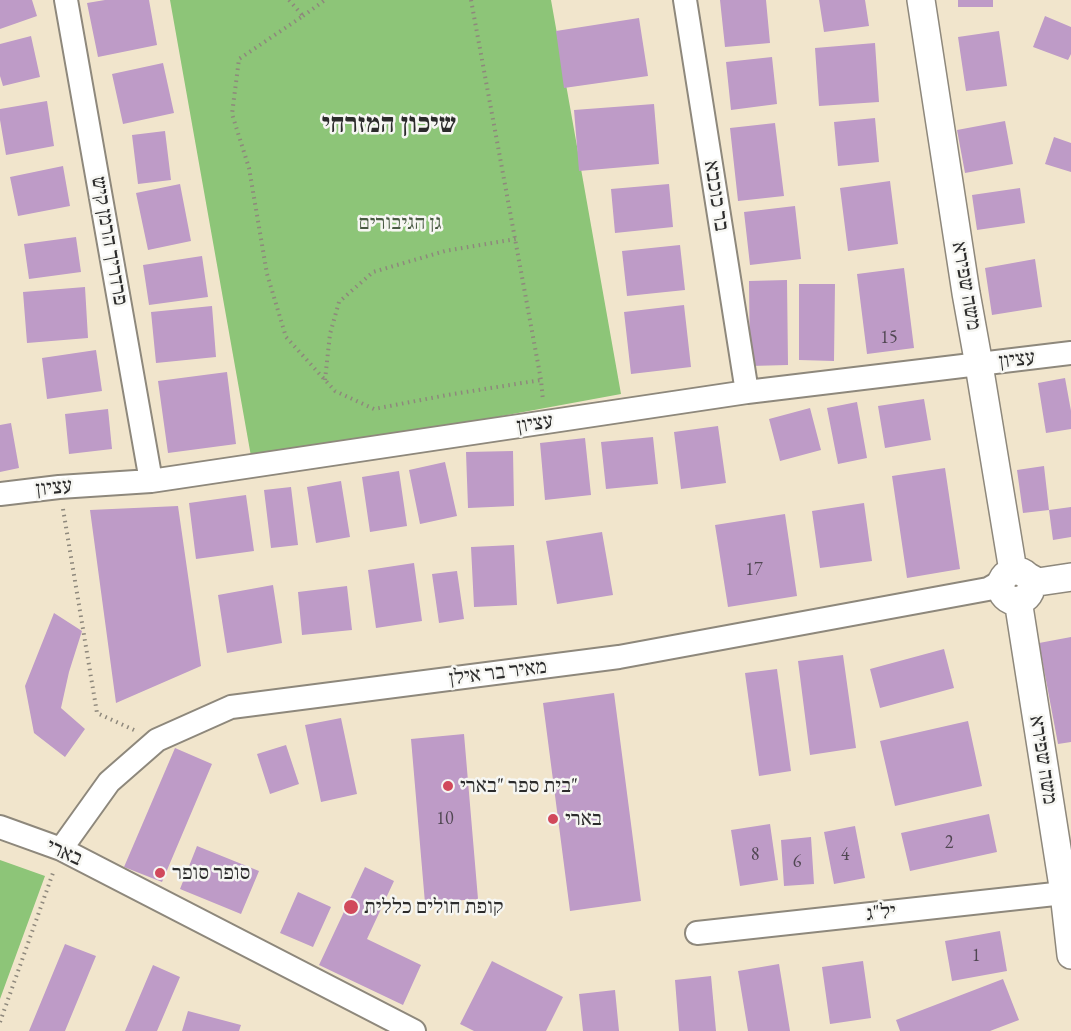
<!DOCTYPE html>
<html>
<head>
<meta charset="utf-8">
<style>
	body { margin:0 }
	canvas { display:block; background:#f1e5cc }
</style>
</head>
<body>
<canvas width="1071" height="1031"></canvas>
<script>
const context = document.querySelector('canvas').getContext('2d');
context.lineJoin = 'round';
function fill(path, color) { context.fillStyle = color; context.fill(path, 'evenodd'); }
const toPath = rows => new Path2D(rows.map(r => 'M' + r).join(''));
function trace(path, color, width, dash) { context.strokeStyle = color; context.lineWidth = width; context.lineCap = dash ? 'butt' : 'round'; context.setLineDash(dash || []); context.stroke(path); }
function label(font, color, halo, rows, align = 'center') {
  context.font = font + ' "EB Garamond","Frank Ruhl Libre",serif'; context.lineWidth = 5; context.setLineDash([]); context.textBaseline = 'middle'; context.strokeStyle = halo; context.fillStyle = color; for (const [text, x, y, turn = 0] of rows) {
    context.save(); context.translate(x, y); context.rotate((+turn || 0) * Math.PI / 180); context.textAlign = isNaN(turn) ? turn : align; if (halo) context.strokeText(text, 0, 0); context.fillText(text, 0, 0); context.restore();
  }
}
const green = toPath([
	[170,0,551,0,621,394,252,462],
	[0,860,45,876,0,999]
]);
const building = toPath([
	[0,0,32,0,37,16,0,29],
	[105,0,149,0,157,45,98,57,87,3],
	[720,0,766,0,770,43,725,47],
	[819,0,865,0,869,26,824,32],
	[958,0,993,0,993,7,958,7],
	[1045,16,1071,27,1071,54,1068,60,1033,47],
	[639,18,648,76,564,88,556,31],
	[999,31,1007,86,966,91,958,37],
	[31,36,40,77,3,86,0,76,0,44],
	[875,43,879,102,819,106,815,48],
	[772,57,777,104,731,110,726,62],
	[163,63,174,113,123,124,112,74],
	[47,101,54,146,6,155,0,120,0,109],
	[654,104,659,164,579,171,574,110],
	[875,118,879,162,838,166,834,122],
	[1005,121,1013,164,965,173,957,130],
	[775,123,784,196,738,201,730,128],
	[165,131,171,180,138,184,132,135],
	[1054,137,1071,143,1071,172,1045,164],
	[63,166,70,206,18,216,10,177],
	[890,181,898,244,848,251,840,188],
	[180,184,191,241,148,250,136,193],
	[669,184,673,227,615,233,611,189],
	[1020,188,1025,223,977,230,972,195],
	[795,206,801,259,750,265,744,212],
	[76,237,81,272,29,279,24,244],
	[680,245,685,290,627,296,622,251],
	[202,256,208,297,149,305,143,265],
	[1035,259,1042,307,992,315,985,268],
	[904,268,914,348,867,354,857,274],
	[787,280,788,365,750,366,749,281],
	[799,284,835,284,834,361,799,360],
	[85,287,88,338,27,343,23,292],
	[684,305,691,367,631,374,624,312],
	[212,306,216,357,156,363,151,312],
	[96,350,102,391,47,399,42,358],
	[227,372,236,444,168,453,158,381],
	[1065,378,1071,411,1071,429,1046,433,1038,383],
	[924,399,931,440,885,448,878,406],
	[857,402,867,458,838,464,827,408],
	[810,408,821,450,780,461,769,419],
	[108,409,112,449,69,454,65,414],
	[11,423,19,468,0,472,0,425],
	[718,426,726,483,681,489,674,432],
	[653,437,658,484,606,489,601,442],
	[585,438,591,495,545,500,540,443],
	[513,451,514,506,468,508,466,452],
	[445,462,457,516,420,524,409,470],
	[1044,466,1049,510,1023,513,1017,470],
	[945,468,960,569,907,578,892,476],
	[399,471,407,526,370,532,362,477],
	[341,481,350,537,316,543,307,487],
	[291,487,298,545,271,548,264,490],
	[246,495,254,551,196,559,189,503],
	[864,503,872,561,820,568,812,511],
	[178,506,201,666,116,703,90,510],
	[1071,507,1071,537,1053,540,1049,510],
	[785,514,797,596,728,607,715,525],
	[602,532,613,595,557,604,546,541],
	[514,545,517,605,474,607,471,547],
	[414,563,422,621,376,628,368,570],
	[457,571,464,619,439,623,432,574],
	[273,585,282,643,227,653,218,595],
	[347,586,352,630,302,635,298,592],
	[54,613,82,631,69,672,61,708,85,729,65,757,34,733,25,686],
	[1071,637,1071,742,1058,744,1039,643],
	[944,649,954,688,880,708,870,669],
	[843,655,856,748,810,755,798,661],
	[777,669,791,771,759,776,745,673],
	[614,693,641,901,570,911,543,703],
	[341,718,357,794,321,802,305,725],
	[968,721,982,786,895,806,880,741],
	[464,734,478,899,425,903,411,739],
	[286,745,299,784,270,794,257,754],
	[175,748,212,764,162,882,124,867],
	[989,814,997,852,910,871,901,833],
	[770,824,778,880,740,886,731,830],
	[855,826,865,878,834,884,824,832],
	[811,837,814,884,784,886,781,840],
	[197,846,259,871,241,914,180,889],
	[365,867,394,881,367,939,421,965,403,1005,319,965],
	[298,892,331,907,313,947,280,933],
	[1000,931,1007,971,952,981,945,941],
	[65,944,96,956,65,1031,29,1031],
	[492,961,563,997,546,1031,474,1031,460,1024],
	[863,961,871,1018,830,1024,822,967],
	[779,964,790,1031,748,1031,738,971],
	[153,965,180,977,157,1031,125,1031],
	[711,976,716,1031,679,1031,675,980],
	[1003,979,1019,1020,990,1031,900,1031,896,1020],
	[615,990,619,1031,583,1031,579,994],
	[188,1011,241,1025,239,1031,182,1031]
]);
const path = toPath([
	[289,0,303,16,239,59,232,114,249,168,267,274,286,337,335,391,374,409,447,395,541,380],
	[471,0,541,380,543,401],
	[303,16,325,0],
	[325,380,330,334,339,302,373,272,445,251,516,239],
	[63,509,97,713,134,730],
	[0,1022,54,870]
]);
const minor = toPath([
	[66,0,151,481],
	[685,0,747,392],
	[0,494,59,487,151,481,747,392,1071,353],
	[0,827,61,849,414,1031],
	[61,849,109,782,157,740,231,707,619,657,988,589,1002,581],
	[697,933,1064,893]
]);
const tertiary = toPath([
	[921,0,966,293,979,365,1013,571],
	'1001 586a15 15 0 1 1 30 0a15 15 0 1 1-30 0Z',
	[1027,576,1038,582,1071,577],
	[1018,600,1064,893,1071,955]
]);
const markers = [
	[448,786,6,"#d1495b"],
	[553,819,6,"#d1495b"],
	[160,873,6,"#d1495b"],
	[351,907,8,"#d1495b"]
];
const numberNames = [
	["15",889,338],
	["17",754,570],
	["10",445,819],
	["2",949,843],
	["8",755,855],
	["4",845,855],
	["6",797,862],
	["1",976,956]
];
const streetNames = [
	["בר כוכבא",716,196,81],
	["פרדריך הרמן קיש",109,241,80],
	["משה שפירא",966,286,80],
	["עציון",1017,360,-7],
	["עציון",535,424,-9],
	["עציון",54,488,-6],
	["מאיר בר אילן",498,673,-7],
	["משה שפירא",1043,760,81],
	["בארי",64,853,24],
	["יל\"ג",881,913,-6]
];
const parkNames = [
	["גן הגיבורים",400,223]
];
const poiNames = [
	["בית ספר \"בארי\"",460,786],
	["בארי",565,819],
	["סופר סופר",172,873],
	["קופת חולים כללית",364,907]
];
const districtNames = [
	["שיכון המזרחי",389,125]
];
fill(green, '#8dc578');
fill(building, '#be9bc7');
trace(minor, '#8e887c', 26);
trace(tertiary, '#8e887c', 30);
trace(path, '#8e887c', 4, [1.5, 4.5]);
trace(minor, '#fff', 22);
trace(tertiary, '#fff', 27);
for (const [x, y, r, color] of markers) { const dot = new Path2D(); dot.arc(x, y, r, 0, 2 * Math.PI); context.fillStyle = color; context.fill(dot); trace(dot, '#f6f6f2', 2); }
label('18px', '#504752', null, numberNames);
label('21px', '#2b2b2b', '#f6f6f2', streetNames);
label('21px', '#485942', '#f6f6f2', parkNames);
label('21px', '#2b2b2b', '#f6f6f2', poiNames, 'left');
label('bold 27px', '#2b2b2b', '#f6f6f2', districtNames);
</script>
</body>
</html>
